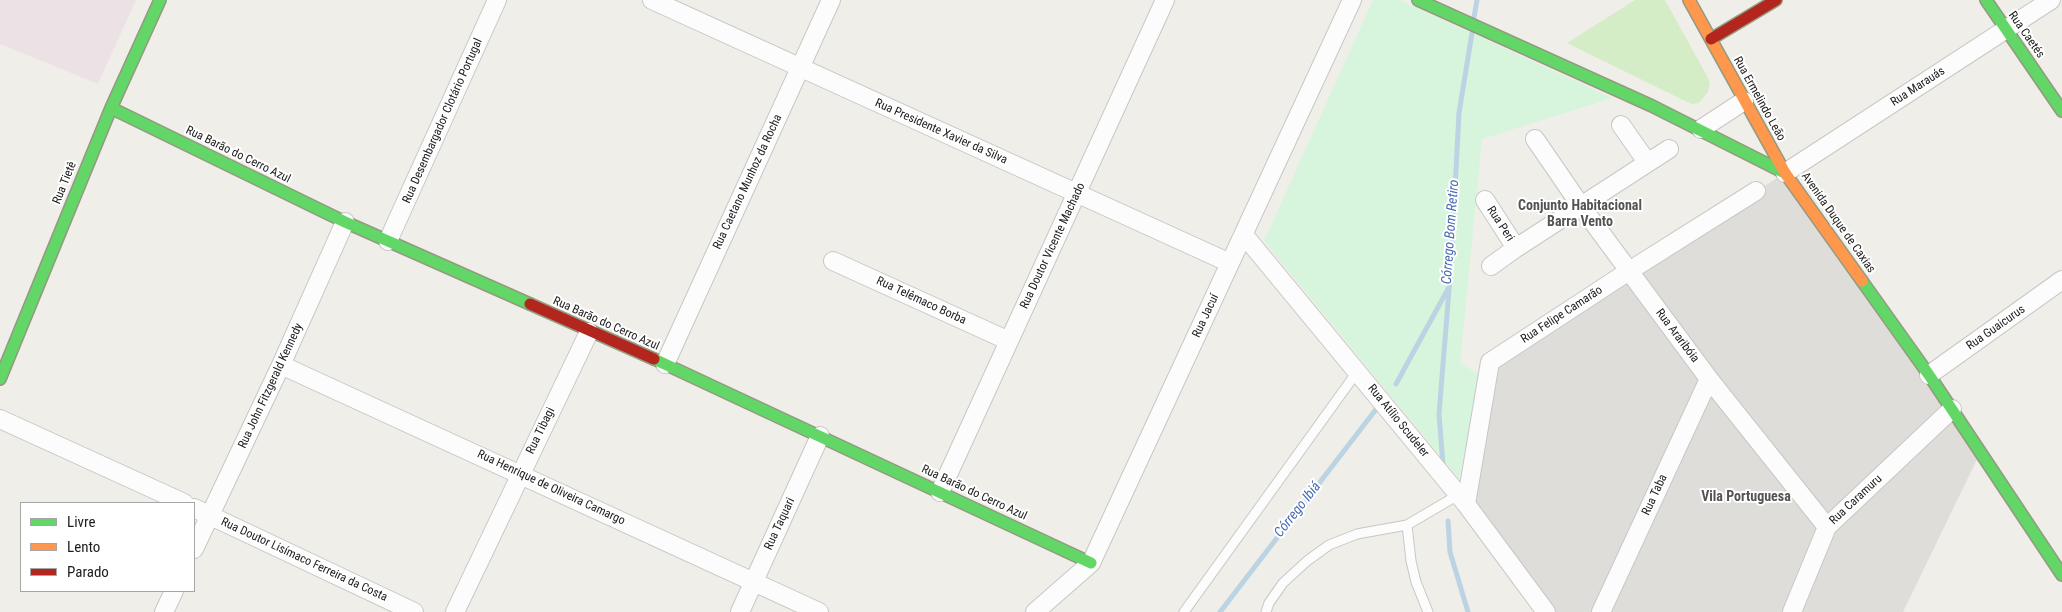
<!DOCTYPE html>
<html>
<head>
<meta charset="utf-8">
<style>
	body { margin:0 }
	#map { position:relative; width:2062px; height:612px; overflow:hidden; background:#efeee9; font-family:"Roboto Condensed",sans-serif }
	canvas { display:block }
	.legend { position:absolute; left:20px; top:502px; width:175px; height:90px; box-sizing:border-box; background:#fff; border:1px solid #a6a6a6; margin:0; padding:6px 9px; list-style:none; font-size:15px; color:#202020 }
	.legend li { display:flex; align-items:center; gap:10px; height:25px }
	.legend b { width:25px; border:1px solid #a6a6a6 }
</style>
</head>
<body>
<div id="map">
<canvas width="2062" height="612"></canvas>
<ul class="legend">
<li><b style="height:6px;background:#63d668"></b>Livre</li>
<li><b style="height:6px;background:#ff974d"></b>Lento</li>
<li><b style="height:6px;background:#b3261e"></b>Parado</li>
</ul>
</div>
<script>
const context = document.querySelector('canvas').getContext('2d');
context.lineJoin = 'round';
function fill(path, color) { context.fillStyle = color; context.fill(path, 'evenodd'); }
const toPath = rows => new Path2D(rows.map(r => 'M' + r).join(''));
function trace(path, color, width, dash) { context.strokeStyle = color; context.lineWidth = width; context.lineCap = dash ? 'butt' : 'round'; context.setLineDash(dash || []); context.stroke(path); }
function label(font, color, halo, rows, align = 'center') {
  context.font = font + ' "Roboto Condensed",sans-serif'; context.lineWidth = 4; context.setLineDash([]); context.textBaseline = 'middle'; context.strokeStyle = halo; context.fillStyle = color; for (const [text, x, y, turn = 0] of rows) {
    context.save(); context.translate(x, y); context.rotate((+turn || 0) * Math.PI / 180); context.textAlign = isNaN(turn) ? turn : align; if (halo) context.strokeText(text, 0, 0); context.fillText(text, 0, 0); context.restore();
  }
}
const residential = toPath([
	[1785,173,1981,451,1903,612,1546,612,1466,504,1490,362,1631,270]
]);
const industrial = toPath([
	[0,0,136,0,98,84,0,44]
]);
const grass = toPath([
	[1635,0,1665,0,1707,76,1710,83,1708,92,1699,103,1692,104,1683,100,1567,43]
]);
const park = toPath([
	[1373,0,1400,0,1612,98,1482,139,1460,363,1480,375,1459,479,1264,241]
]);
const stream = toPath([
	[1474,17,1477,0],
	[1396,384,1448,289],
	[1443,465,1439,414,1451,265,1459,113,1472,33],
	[1448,521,1450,552,1468,612],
	[1220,612,1377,408]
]);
const lane = toPath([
	[1407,525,1411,561,1416,582,1428,612],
	[1184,612,1357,372],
	[1266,612,1269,603,1283,583,1307,561,1329,545,1357,534,1407,525,1458,495]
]);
const street = toPath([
	[652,0,1230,263],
	[1621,125,1647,162],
	[1701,129,1744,101],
	[1535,139,1581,206,1709,379,1827,527],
	[1785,173,2051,0],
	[1485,200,1516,248],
	[1244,235,1466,504,1546,612],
	[388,241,497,0],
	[833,261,1009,341],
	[1491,266,1516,248,1669,149],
	[665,364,831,0],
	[281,365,819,612],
	[1929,375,2062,280],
	[0,419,184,503],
	[940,492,1165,0],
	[1466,504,1490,362,1629,271,1756,191],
	[194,508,414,612],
	[194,549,281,365,345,222],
	[164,612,174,591],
	[455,612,589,332],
	[740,612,820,436],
	[1035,612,1091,563,1352,0],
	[1601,612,1709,379],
	[1792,612,1827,527,1952,409]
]);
const fast = toPath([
	[1418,0,1652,106,1785,173],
	[1986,0,2062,111],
	[111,108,345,222,530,304],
	[1862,281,1929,375,2062,575],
	[654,359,1091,563],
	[0,379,111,108,160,0]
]);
const slow = toPath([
	[1689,0,1785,173,1862,281]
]);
const jam = toPath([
	[1711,39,1776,0],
	[530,304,654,359]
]);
const streetNames = [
	["Rua Caetés",2026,35,55],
	["Rua Marauás",1918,87,-33],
	["Rua Ermelindo Leão",1759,99,61],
	["Rua Desembargador Clotário Portugal",443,121,-66],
	["Rua Presidente Xavier da Silva",941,132,24],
	["Rua Barão do Cerro Azul",238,155,26],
	["Rua Caetano Munhoz da Rocha",748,182,-65],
	["Rua Tietê",65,183,-68],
	["Avenida Duque de Caxias",1838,223,55],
	["Rua Peri",1500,224,57],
	["Rua Doutor Vicente Machado",1053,246,-65],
	["Rua Telêmaco Borba",921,301,25],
	["Rua Felipe Camarão",1562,315,-33],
	["Rua Jacuí",1206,316,-65],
	["Rua Barão do Cerro Azul",606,324,24],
	["Rua Guaicurus",1996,328,-35],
	["Rua Araribóia",1677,336,53],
	["Rua John Fitzgerald Kennedy",271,386,-65],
	["Rua Atílio Scudeler",1398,421,51],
	["Rua Tibagi",541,431,-64],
	["Rua Henrique de Oliveira Camargo",551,488,25],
	["Rua Barão do Cerro Azul",974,493,25],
	["Rua Taba",1655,495,-65],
	["Rua Caramuru",1856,500,-43],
	["Rua Taquari",780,524,-65],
	["Rua Doutor Lisímaco Ferreira da Costa",304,560,25]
];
const neighbourhoodNames = [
	["Conjunto Habitacional",1580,206],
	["Barra Vento",1580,222],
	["Vila Portuguesa",1746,497]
];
const waterNames = [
	["Córrego Bom Retiro",1451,232,-86],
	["Córrego Ibiá",1298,510,-52]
];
fill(residential, '#deddda');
fill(industrial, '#ece2e6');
fill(grass, '#d5edc7');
fill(park, '#d7f5dc');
trace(stream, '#bcd3e3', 5);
trace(lane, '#c7c7c5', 11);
trace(street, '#c7c7c5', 20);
trace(fast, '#939a80', 14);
trace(slow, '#939a80', 14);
trace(jam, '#939a80', 14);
trace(lane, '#fdfcfc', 9);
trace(street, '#fdfcfc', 18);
trace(fast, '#63d668', 11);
trace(slow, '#ff974d', 11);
trace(jam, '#b3261e', 11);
label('12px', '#202020', '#fff', streetNames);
label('bold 14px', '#535353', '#fff', neighbourhoodNames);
label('italic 14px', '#496bb4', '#fff', waterNames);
</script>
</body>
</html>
